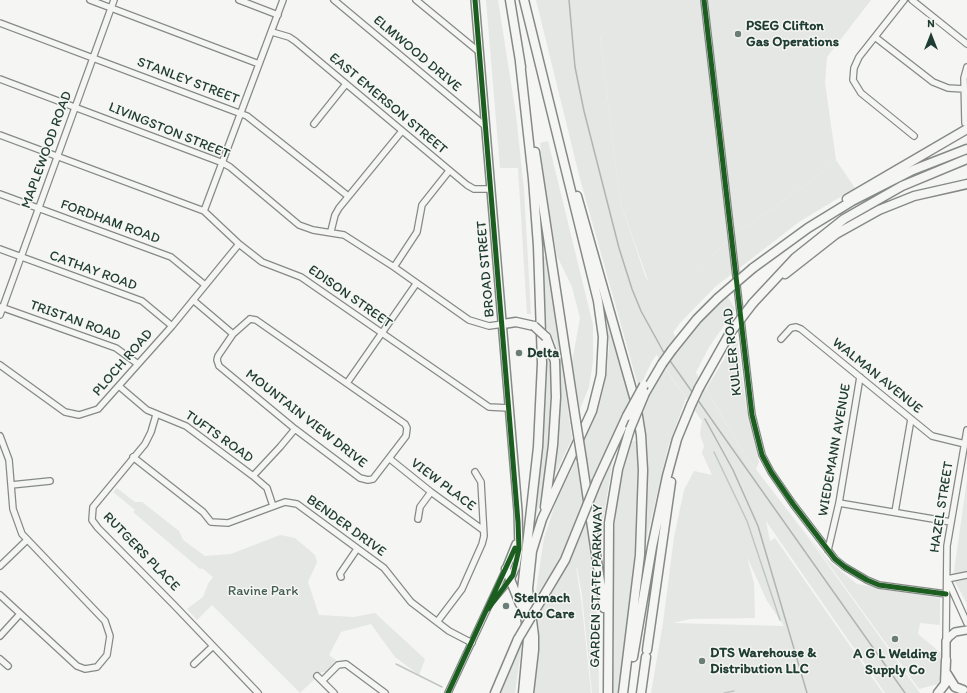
<!DOCTYPE html>
<html>
<head>
<meta charset="utf-8">
<style>
	body { margin:0 }
	#map { position:relative; width:967px; height:693px; overflow:hidden; background:#f5f5f3; font-family:Itim,sans-serif }
	canvas { display:block }
	.north { position:absolute; left:911px; top:16px; width:40px; height:40px; -webkit-text-stroke:3px #f6f6f2; paint-order:stroke; rotate:0deg; font-size:11px; font-weight:700; line-height:16px; text-align:center; color:#1f3d34 }
	.north::after { content:''; display:block; margin:auto; width:14px; height:18px; background:#1f3d34; clip-path:polygon(50% 0,100% 100%,50% 72%,0 100%) }
</style>
</head>
<body>
<div id="map">
<canvas width="967" height="693"></canvas>
<div class="north">N</div>
</div>
<script>
const context = document.querySelector('canvas').getContext('2d');
context.lineJoin = 'round';
function fill(path, color) { context.fillStyle = color; context.fill(path, 'evenodd'); }
const toPath = rows => new Path2D(rows.map(r => 'M' + r).join(''));
function trace(path, color, width, dash) { context.strokeStyle = color; context.lineWidth = width; context.lineCap = dash ? 'butt' : 'round'; context.setLineDash(dash || []); context.stroke(path); }
function label(font, color, halo, rows, align = 'center') {
  context.font = font + ' Itim,sans-serif'; context.lineWidth = 3; context.setLineDash([]); context.textBaseline = 'middle'; context.strokeStyle = halo; context.fillStyle = color; for (const [text, x, y, turn = 0] of rows) {
    context.save(); context.translate(x, y); context.rotate((+turn || 0) * Math.PI / 180); context.textAlign = isNaN(turn) ? turn : align; if (halo) context.strokeText(text, 0, 0); context.fillText(text, 0, 0); context.restore();
  }
}
const built = toPath([
	[600,0,871,0,827,57,825,83,836,160,813,180,732,236,661,308,680,346,745,455,808,537,920,693,885,693,766,521,770,541,775,538,883,693,651,693,663,623,674,537,684,490,694,471,712,475,702,453,704,446,700,434,702,421,659,359,609,267,632,253,649,283,620,201,600,35],
	[747,557,767,601,784,626,673,623,690,619,755,618,754,583],
	[807,534,827,559,857,584,940,598,940,625,920,623,918,634,941,653,941,677,938,684,919,689],
	[574,553,582,607,591,693,534,693,539,632,537,618]
]);
const green = toPath([
	[486,0,498,0,516,115,524,190,531,314,527,314,518,168,500,168],
	[536,0,600,0,600,35,620,201,646,278,659,309,732,236,813,180,836,160,855,188,799,222,715,287,680,323,652,361,639,389,579,175],
	[548,141,593,325,593,361,589,387,580,409,572,362,580,318,572,287,557,256,545,188,540,143],
	[547,256,572,439,552,480,559,362,556,343,545,325,542,257],
	[727,295,735,310,709,347,693,378,676,352,693,330],
	[606,311,632,398,592,487,584,441,599,407,607,372,609,347],
	[737,338,746,405,759,462,756,469,745,455,706,389],
	[545,342,553,379,552,431,546,476,536,517,545,406],
	[664,367,686,398,668,447,644,550,641,413],
	[630,441,639,441,639,487,636,541,620,693,613,693,613,543,619,485],
	[614,450,603,522,601,565,592,501],
	[576,460,587,522,598,621,599,693,592,693,582,595,577,568,569,570,546,582,535,598,544,538,556,502],
	[967,480,967,604,953,578],
	[117,488,135,502,142,502,179,531,183,540,205,556,231,554,280,535,295,538,315,555,317,562,308,582,319,615,354,617,375,613,425,659,419,675,395,657,371,624,341,632,329,655,337,661,327,672,322,672,300,693,212,605,197,620,187,609,203,597,208,584,213,577,202,568,200,569,133,512,135,510,113,492],
	[523,636,515,693,498,693]
]);
const stream = toPath([
	[714,452,747,521,780,620],
	[396,664,442,687],
	[724,693,734,691]
]);
const minor = toPath([
	[90,0,259,64],
	[239,0,278,15],
	[334,0,485,126],
	[416,0,478,51],
	[704,0,752,415,762,455,771,472,793,504,835,559,845,567,867,580,879,585,946,594],
	[904,0,859,57,854,68,853,80,861,93,914,136],
	[912,0,967,44],
	[0,23,247,116,348,196],
	[272,32,289,37,295,41,467,185,474,189,490,189],
	[875,37,933,82,948,88,964,89],
	[0,79,223,163,230,167,299,225,313,230,344,235,394,267,469,320,489,326,503,324],
	[965,123,964,78,967,67],
	[314,124,346,84],
	[0,135,204,211,239,244,262,262,301,277,489,407,509,408],
	[0,194,171,257,205,285],
	[204,211,283,0],
	[331,231,335,215,339,208,402,131],
	[0,249,142,301,172,326],
	[394,267,417,232,422,205,449,171],
	[193,300,233,334],
	[1,307,116,348,138,364],
	[0,315,114,0],
	[250,319,256,320,405,424,407,428,406,436,373,479,368,480,360,478,295,429,219,366,217,360,218,356,233,334,250,319],
	[781,339,791,328,796,327,801,329,932,436,965,444],
	[0,365,65,412,79,415,98,409,172,326,239,244],
	[347,383,416,284],
	[120,387,147,410,186,426,253,476,267,488,273,506],
	[156,415,151,432,145,444,93,507,92,520,98,528,174,605,258,693],
	[0,436,9,460,13,509,22,534,105,621,110,636,107,655,97,667,85,669,77,666,0,595],
	[133,457,203,512,211,522,228,523,285,502,297,504,384,568,411,602,449,631,472,643],
	[390,459,431,492,483,530],
	[253,476,280,447,295,429],
	[11,485,50,481],
	[839,503,951,522],
	[895,512,911,419],
	[418,519,420,507,431,492],
	[828,550,839,503,860,377],
	[0,566,27,540],
	[341,577,340,574,357,549],
	[947,579,967,575],
	[949,583,967,623],
	[493,600,510,580],
	[437,622,462,589,482,544,484,536,481,482,475,472],
	[0,636,20,614],
	[946,641,947,546,967,430],
	[0,659,8,666],
	[194,664,212,647],
	[317,676,334,693],
	[322,681,338,665,346,664,385,693],
	[448,693,506,569]
]);
const major = toPath([
	[475,0,518,511,519,549,516,566,510,580],
	[506,569,516,544],
	[946,660,946,641,949,637,955,632,967,630]
]);
const highway = toPath([
	[510,0,521,67],
	[524,0,598,301,603,337,601,375,592,411,542,519,532,551,528,589,534,636,534,650,529,693],
	[520,62,533,179,538,246,542,363,538,447,522,590,528,639,523,693],
	[535,152,576,422],
	[577,196,636,404,641,435,643,470,640,555,623,693],
	[847,199,967,129],
	[753,268,808,228,852,201,913,170,967,149],
	[785,274,836,234,879,210,914,196,967,184],
	[753,303,795,258,844,219,902,186,967,159],
	[503,324,516,322,534,326],
	[672,350,697,319,718,298],
	[699,388,730,333],
	[645,393,662,364],
	[582,460,604,608],
	[597,481,627,416],
	[545,507,553,445,556,397,555,361,546,337],
	[506,569,520,604],
	[647,650,671,482],
	[633,657,652,547,667,476,677,439,691,405],
	[947,674,955,687,963,690],
	[495,693,518,639],
	[608,693,609,523,618,469,630,429],
	[641,693,646,657],
	[938,693,945,684,946,660]
]);
const rail = toPath([
	[569,0,575,67,584,111,619,248,632,289,641,311,663,351,678,372,905,693],
	[705,419,733,470,758,526,807,693]
]);
const highwayBridge = toPath([
	[718,298,753,268],
	[534,326,546,337],
	[730,333,753,303],
	[662,364,672,350],
	[691,405,699,388],
	[627,416,644,385],
	[576,422,582,460],
	[630,429,645,393],
	[518,639,565,560,597,481]
]);
const cycleway = toPath([
	[475,0,518,522,519,549,513,575,488,609],
	[704,0,752,415,762,455,771,472,793,504,835,559,845,567,867,580,879,585,946,594],
	[448,693,515,548]
]);
const markers = [
	[738,34,4,"#6a7d77"],
	[519,353,4,"#6a7d77"],
	[506,606,4,"#6a7d77"],
	[895,639,4,"#6a7d77"],
	[702,661,4,"#6a7d77"]
];
const poiNames = [
	["PSEG Clifton",746,26],
	["Gas Operations",746,42],
	["Delta",527,353],
	["Stelmach",514,598],
	["Auto Care",514,614],
	["DTS Warehouse &",710,653],
	["Distribution LLC",710,669],
	["A G L Welding",895,654,"center"],
	["Supply Co",895,670,"center"]
];
const streetNames = [
	["ELMWOOD DRIVE",417,54,40],
	["STANLEY STREET",188,81,21],
	["EAST EMERSON STREET",388,104,40],
	["LIVINGSTON STREET",169,131,22],
	["MAPLEWOOD ROAD",47,150,-70],
	["FORDHAM ROAD",110,222,20],
	["BROAD STREET",486,269,-95],
	["CATHAY ROAD",93,271,20],
	["EDISON STREET",350,297,35],
	["TRISTAN ROAD",75,321,20],
	["KULLER ROAD",733,352,-96],
	["PLOCH ROAD",123,363,-49],
	["WALMAN AVENUE",877,376,39],
	["MOUNTAIN VIEW DRIVE",306,419,38],
	["TUFTS ROAD",219,437,35],
	["WIEDEMANN AVENUE",835,450,-80],
	["VIEW PLACE",443,485,37],
	["HAZEL STREET",942,507,-81],
	["BENDER DRIVE",346,526,36],
	["RUTGERS PLACE",141,552,46],
	["GARDEN STATE PARKWAY",597,586,-89]
];
const parkNames = [
	["Ravine Park",263,591]
];
fill(built, '#e5e7e4');
fill(green, '#e4e7e3');
trace(stream, '#c0c7c3', 1.5);
trace(minor, '#858a88', 8);
trace(major, '#858a88', 10);
trace(highway, '#858a88', 11);
trace(minor, '#f5f5f3', 5.5);
trace(major, '#f5f5f3', 7);
trace(highway, '#f5f5f3', 8);
trace(rail, '#b0b4b2', 1.5);
trace(highwayBridge, '#858a88', 11, []);
trace(highwayBridge, '#f5f5f3', 8);
trace(cycleway, '#1b5e20', 5);
for (const [x, y, r, color] of markers) { const dot = new Path2D(); dot.arc(x, y, r, 0, 2 * Math.PI); context.fillStyle = color; context.fill(dot); trace(dot, '#f6f6f2', 1.5); }
label('bold 14px', '#1f3d34', '#f6f6f2', poiNames, 'left');
label('14px', '#1f3d34', '#f6f6f2', streetNames);
label('14px', '#445d54', '#f6f6f2', parkNames);
</script>
</body>
</html>
